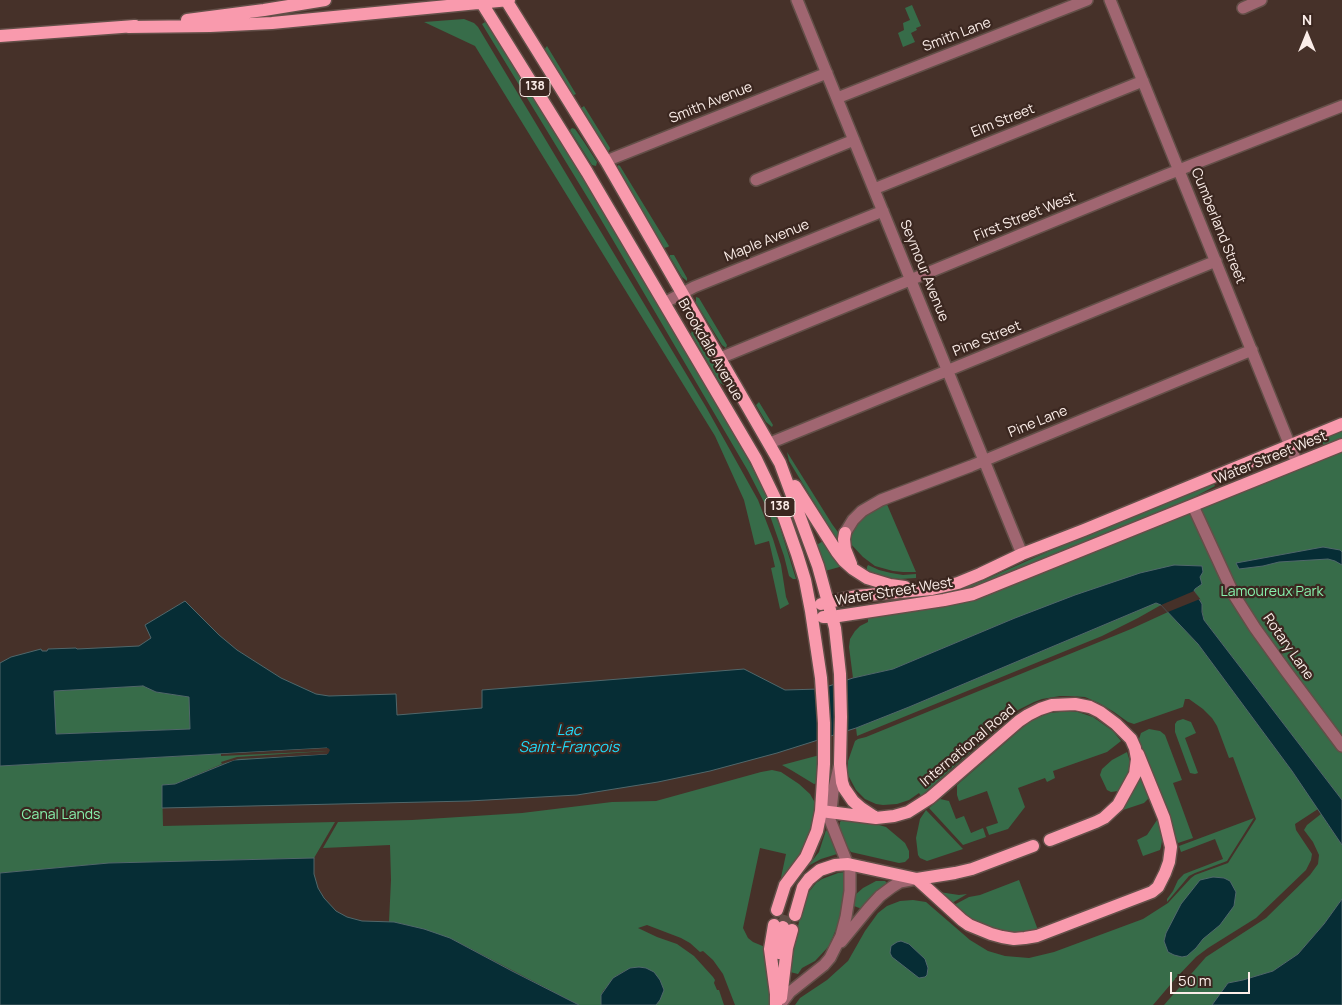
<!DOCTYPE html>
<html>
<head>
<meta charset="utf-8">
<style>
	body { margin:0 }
	#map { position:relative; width:1342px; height:1005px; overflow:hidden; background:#463129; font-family:Manrope,sans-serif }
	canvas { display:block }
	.north { position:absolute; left:1282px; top:10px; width:50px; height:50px; -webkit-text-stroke:4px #3b2720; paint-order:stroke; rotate:0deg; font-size:14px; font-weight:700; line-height:20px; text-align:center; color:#fbede8 }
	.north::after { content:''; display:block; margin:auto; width:18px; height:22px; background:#fbede8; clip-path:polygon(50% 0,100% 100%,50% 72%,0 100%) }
	.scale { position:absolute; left:1170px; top:972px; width:80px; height:22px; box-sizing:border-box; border:2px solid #fbede8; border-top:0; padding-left:6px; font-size:15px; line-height:18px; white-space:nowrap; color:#fbede8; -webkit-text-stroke:4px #3b2720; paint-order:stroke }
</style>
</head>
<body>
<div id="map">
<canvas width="1342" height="1005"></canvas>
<div class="north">N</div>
<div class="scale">50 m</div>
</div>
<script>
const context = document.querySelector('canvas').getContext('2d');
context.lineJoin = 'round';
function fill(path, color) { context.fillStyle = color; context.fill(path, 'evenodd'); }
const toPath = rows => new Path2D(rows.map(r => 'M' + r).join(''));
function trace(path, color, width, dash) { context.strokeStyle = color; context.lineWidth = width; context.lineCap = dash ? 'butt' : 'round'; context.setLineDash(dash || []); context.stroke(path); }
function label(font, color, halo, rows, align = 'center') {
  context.font = font + ' Manrope,sans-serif'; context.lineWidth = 4.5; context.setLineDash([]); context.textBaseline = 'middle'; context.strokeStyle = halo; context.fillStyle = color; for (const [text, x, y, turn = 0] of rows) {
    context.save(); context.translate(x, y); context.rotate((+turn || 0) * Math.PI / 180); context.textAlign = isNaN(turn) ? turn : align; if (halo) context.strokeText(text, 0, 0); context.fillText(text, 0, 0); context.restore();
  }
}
const green = toPath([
	[912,5,921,26,916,28,917,30,911,33,915,42,903,47,898,33,904,30,903,23,910,20,905,8],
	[464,19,474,23,478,27,706,407,758,500,773,539,781,565,786,597,789,604,780,609,771,568,775,567,769,541,755,545,744,500,715,436,475,46,424,22],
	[485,22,491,29,604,212,744,452,761,484,779,524,796,579,793,579,789,576,784,556,768,510,748,471,600,218,482,24],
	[547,46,576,94,574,95,572,95,544,50],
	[584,106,610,148,609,151,604,148,580,109],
	[572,128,575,129,584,142,597,162,596,166,592,165,571,132,570,130],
	[618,165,620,166,669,246,668,247,664,248,618,171],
	[670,255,674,255,687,278,687,281,682,277,670,257],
	[696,297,699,298,727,345,726,348,722,345,696,303],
	[692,330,696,330,726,381,724,385,720,383,691,334],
	[759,402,773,425,772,427,766,422,756,405],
	[1342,431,1342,439,1324,446,1321,439],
	[787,452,832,524,840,535,839,542,838,542,789,461],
	[1342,452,1342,800,1204,620,1200,599,1194,591,1194,589,1015,618,893,669,853,678,849,647,850,639,855,631,860,626,868,622,868,616,935,608,963,603,988,595],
	[1214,484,1215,486,1183,503,981,584,956,592,956,590,980,582,1065,544],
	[886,502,916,572,903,572,893,571,875,566,863,557,848,541,849,537,859,520],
	[823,541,843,566,825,571,815,546],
	[868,565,879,570,891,573,903,575,916,574,916,578,900,579,882,577,867,571,867,567],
	[1156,603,1161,605,1138,618,1102,636,857,736,856,728,909,707],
	[1168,612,1198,644,1292,771,1318,809,1295,824,1296,830,1312,854,1311,860,1306,870,1256,918,1208,948,1196,957,1176,978,1153,1005,795,1005,800,998,827,980,848,961,865,931,878,913,887,906,900,901,913,900,926,902,970,940,988,951,1005,956,1029,958,1054,952,1143,919,1168,903,1191,878,1195,875,1228,863,1256,819,1233,757,1229,758,1217,726,1212,718,1203,709,1189,699,1185,699,1183,707,1134,724,1128,722,1114,712,1099,703,1085,697,1069,696,1060,696,1042,699,1034,702,1018,710,921,796,919,793,909,800,897,804,883,805,876,804,865,799,856,790,848,775,848,761,855,741,858,739,866,737,1131,629],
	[143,686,156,692,189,697,190,729,56,734,53,691],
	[1069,711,1078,712,1093,717,1113,731,1121,741,1107,752,1053,771,1055,778,1047,782,1045,778,1018,788,1025,807,1008,829,989,835,986,827,998,823,987,791,959,801,957,795,957,785,1022,728,1032,720,1049,713],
	[1183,719,1191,722,1196,733,1185,738,1198,773,1195,774,1190,773,1175,732,1175,724,1177,721],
	[1149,729,1160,731,1165,735,1182,780,1173,783,1193,838,1178,843,1139,743,1139,739,1141,733],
	[328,748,329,752,222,764,175,784,162,785,163,826,335,822,314,858,109,863,0,873,0,766],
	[1127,752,1131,765,1130,771,1122,787,1118,791,1111,792,1107,790,1100,775,1102,769,1112,760],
	[816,756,819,756,818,783,814,784,791,770,782,765],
	[772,770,781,772,799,784,810,794,814,801,815,808,809,838,801,853,779,887,786,854,760,848,743,928,748,938,753,942,765,947,771,986,770,1005,735,1005,723,974,713,960,703,951,700,952,690,943,681,938,647,925,638,928,657,937,677,944,694,956,713,977,715,980,714,983,717,990,719,990,724,1005,656,1005,660,1000,626,970,616,976,603,991,601,995,601,1005,579,1005,452,939,403,924,389,922,391,880,390,845,323,848,338,822,412,820,522,813,612,802,656,801,761,772],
	[1141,774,1149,796,1148,799,1144,803,1123,810],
	[940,799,949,801,956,819,964,816,971,833,983,828,986,837,963,845,929,808],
	[926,810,963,849,927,861,920,858,918,855,916,838,920,819],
	[1321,814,1342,845,1342,899,1324,924,1298,954,1273,971,1243,980,1228,983,1212,1005,1164,1005,1206,957,1266,918,1310,875,1318,864,1319,855,1313,842,1304,830,1307,825],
	[1254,818,1227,861,1195,873,1189,876,1167,902,1167,899,1173,891,1178,880,1184,874,1223,859,1215,839,1181,852,1179,846],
	[842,820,879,825,886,827,905,843,909,851,909,858,905,862,899,863,851,852,848,848,839,829,840,822],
	[1157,820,1159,820,1163,834,1161,847,1160,850,1143,856,1137,840,1147,835],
	[826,830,829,833,838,852,837,854,821,859,808,866,819,852],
	[845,872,845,889,842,909,839,922,829,946,815,961,802,968,798,974,790,972,790,964,800,917,808,893,816,883,822,879,838,873],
	[1019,880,1038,930,1032,931,1009,933,994,931,971,920,954,905,969,897,980,895],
	[876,881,885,881,888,884,862,909,854,906,855,895,863,888],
	[939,892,959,895,967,894,952,903]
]);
const water = toPath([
	[1323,547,1340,550,1342,552,1342,565,1335,561,1328,559,1279,562,1263,566,1239,569,1236,563,1323,547],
	[1174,565,1202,566,1203,572,1200,577,1202,584,1195,589,1194,591,1202,604,1202,612,1204,620,1342,800,1342,845,1292,771,1198,644,1161,605,1156,603,909,707,856,728,777,753,710,771,658,782,577,795,469,801,162,808,162,785,175,784,234,760,327,754,327,748,0,766,0,663,11,657,41,649,42,651,47,651,48,649,76,648,77,649,139,646,151,638,145,625,185,601,219,635,237,650,281,678,316,694,329,696,396,694,397,715,482,708,482,690,744,669,785,690,820,689,853,678,893,669,1015,618,1075,595,1140,573,1174,565],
	[143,686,156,692,189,697,190,729,56,734,54,691,143,686],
	[314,858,314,874,318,888,324,898,336,911,347,917,362,921,394,922,424,929,450,938,512,971,579,1005,0,1005,0,873,109,863,314,858],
	[1213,877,1224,878,1230,881,1236,892,1234,906,1220,925,1203,939,1196,948,1187,956,1182,957,1174,955,1168,952,1164,941,1166,933,1181,904,1200,880,1213,877],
	[1342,899,1342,1005,1212,1005,1228,983,1243,980,1273,971,1298,954,1324,924,1342,899],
	[901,941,909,944,925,959,928,968,927,975,925,977,919,978,892,957,890,953,891,946,897,942,901,941],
	[639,967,646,968,654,972,660,980,664,990,660,1000,656,1005,601,1005,601,995,613,978,630,968,639,967]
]);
const pier = toPath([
	[1194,591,1200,599,1168,612,1161,605],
	[328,748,330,750,328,754,238,759,222,764,221,762,237,757,327,751,221,756,221,754]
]);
const majorTunnel = toPath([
	[783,927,787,914]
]);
const minor = toPath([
	[797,0,1022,554],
	[1110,0,1297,463],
	[1243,8,1261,0],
	[837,98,1087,0],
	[606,161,827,73],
	[756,180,854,140],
	[874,189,1143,81],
	[664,303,694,287,883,211],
	[720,358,1166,175,1342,106],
	[770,443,1216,261],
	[1193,506,1234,595,1255,628,1286,671,1342,746],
	[845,533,853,520,862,511,881,500,971,466,1252,350],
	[841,942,869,908,880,896,892,887,900,882,916,879],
	[780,1005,790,992,824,965,830,958,841,936,846,917,850,891,850,870,830,820,833,792,839,767]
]);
const major = toPath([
	[480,0,587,172,756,459,784,517,797,554,805,580,811,611,821,678,824,723,824,764,821,811,817,831,806,857,785,885,777,910],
	[506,0,606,161,780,463,818,566,835,628,840,674,841,717,840,764,842,782,844,788,853,801,861,808,876,818],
	[187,20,264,10,325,0],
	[128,27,210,26,272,23,509,0],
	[0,36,135,26],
	[795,486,837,552,844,561,853,569,867,578,890,585,905,587],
	[845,533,844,539,845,549,851,564],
	[821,604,856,596,932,589,958,583,980,574,1022,554,1084,530,1342,424],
	[823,617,832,617,944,600,973,594,1342,445],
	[821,811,876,818,894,816,908,812,930,798,1019,721,1028,715,1040,709,1052,705,1075,704,1090,707,1100,712,1116,724,1131,739,1135,748,1137,759,1135,774,1118,805,1104,818,1096,822,1050,840],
	[917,879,962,920,969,925,991,934,1002,937,1014,939,1025,938,1037,936,1152,892,1158,887,1165,873,1169,862,1171,847,1164,818,1138,754],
	[795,915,803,887,809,879,820,870,835,865,848,864,917,879,955,873,972,869,1033,846],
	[774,925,770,949,776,994,776,1005],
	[779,953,780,940,783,927],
	[781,998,787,948,792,930]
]);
const shields = [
	[535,87,30],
	[780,507,30]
];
const shieldNames = [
	["138",535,87],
	["138",780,507]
];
const streetNames = [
	["Smith Lane",957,35,-21],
	["Smith Avenue",711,103,-22],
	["Elm Street",1003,121,-22],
	["First Street West",1025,217,-22],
	["Cumberland Street",1218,226,68],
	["Maple Avenue",767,241,-22],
	["Seymour Avenue",924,271,68],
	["Pine Street",987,339,-22],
	["Brookdale Avenue",710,350,60],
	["Pine Lane",1038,422,-22],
	["Water Street West",1271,458,-22],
	["Water Street West",894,592,-9],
	["Rotary Lane",1288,647,55],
	["International Road",968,746,-40]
];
const parkNames = [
	["Lamoureux Park",1272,592],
	["Canal Lands",61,815]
];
const waterNames = [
	["Lac",569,731],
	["Saint-François",569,748]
];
fill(green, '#376c49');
fill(water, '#062d35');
trace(water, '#50676b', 1);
fill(pier, '#463129');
trace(majorTunnel, '#614d46', 12, [12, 6]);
trace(minor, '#634f48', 14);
trace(major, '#634f48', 15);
trace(minor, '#a06671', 11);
trace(major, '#f99aad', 12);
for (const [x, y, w] of shields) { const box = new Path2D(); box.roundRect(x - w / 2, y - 9.5, w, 19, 4); context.fillStyle = '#3b2720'; context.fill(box); trace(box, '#fbede8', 1); }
label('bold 12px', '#fbede8', null, shieldNames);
label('14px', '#fbede8', '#3b2720', streetNames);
label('14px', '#87f1ac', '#3b2720', parkNames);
label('italic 15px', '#20dafa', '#3b2720', waterNames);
</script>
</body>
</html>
